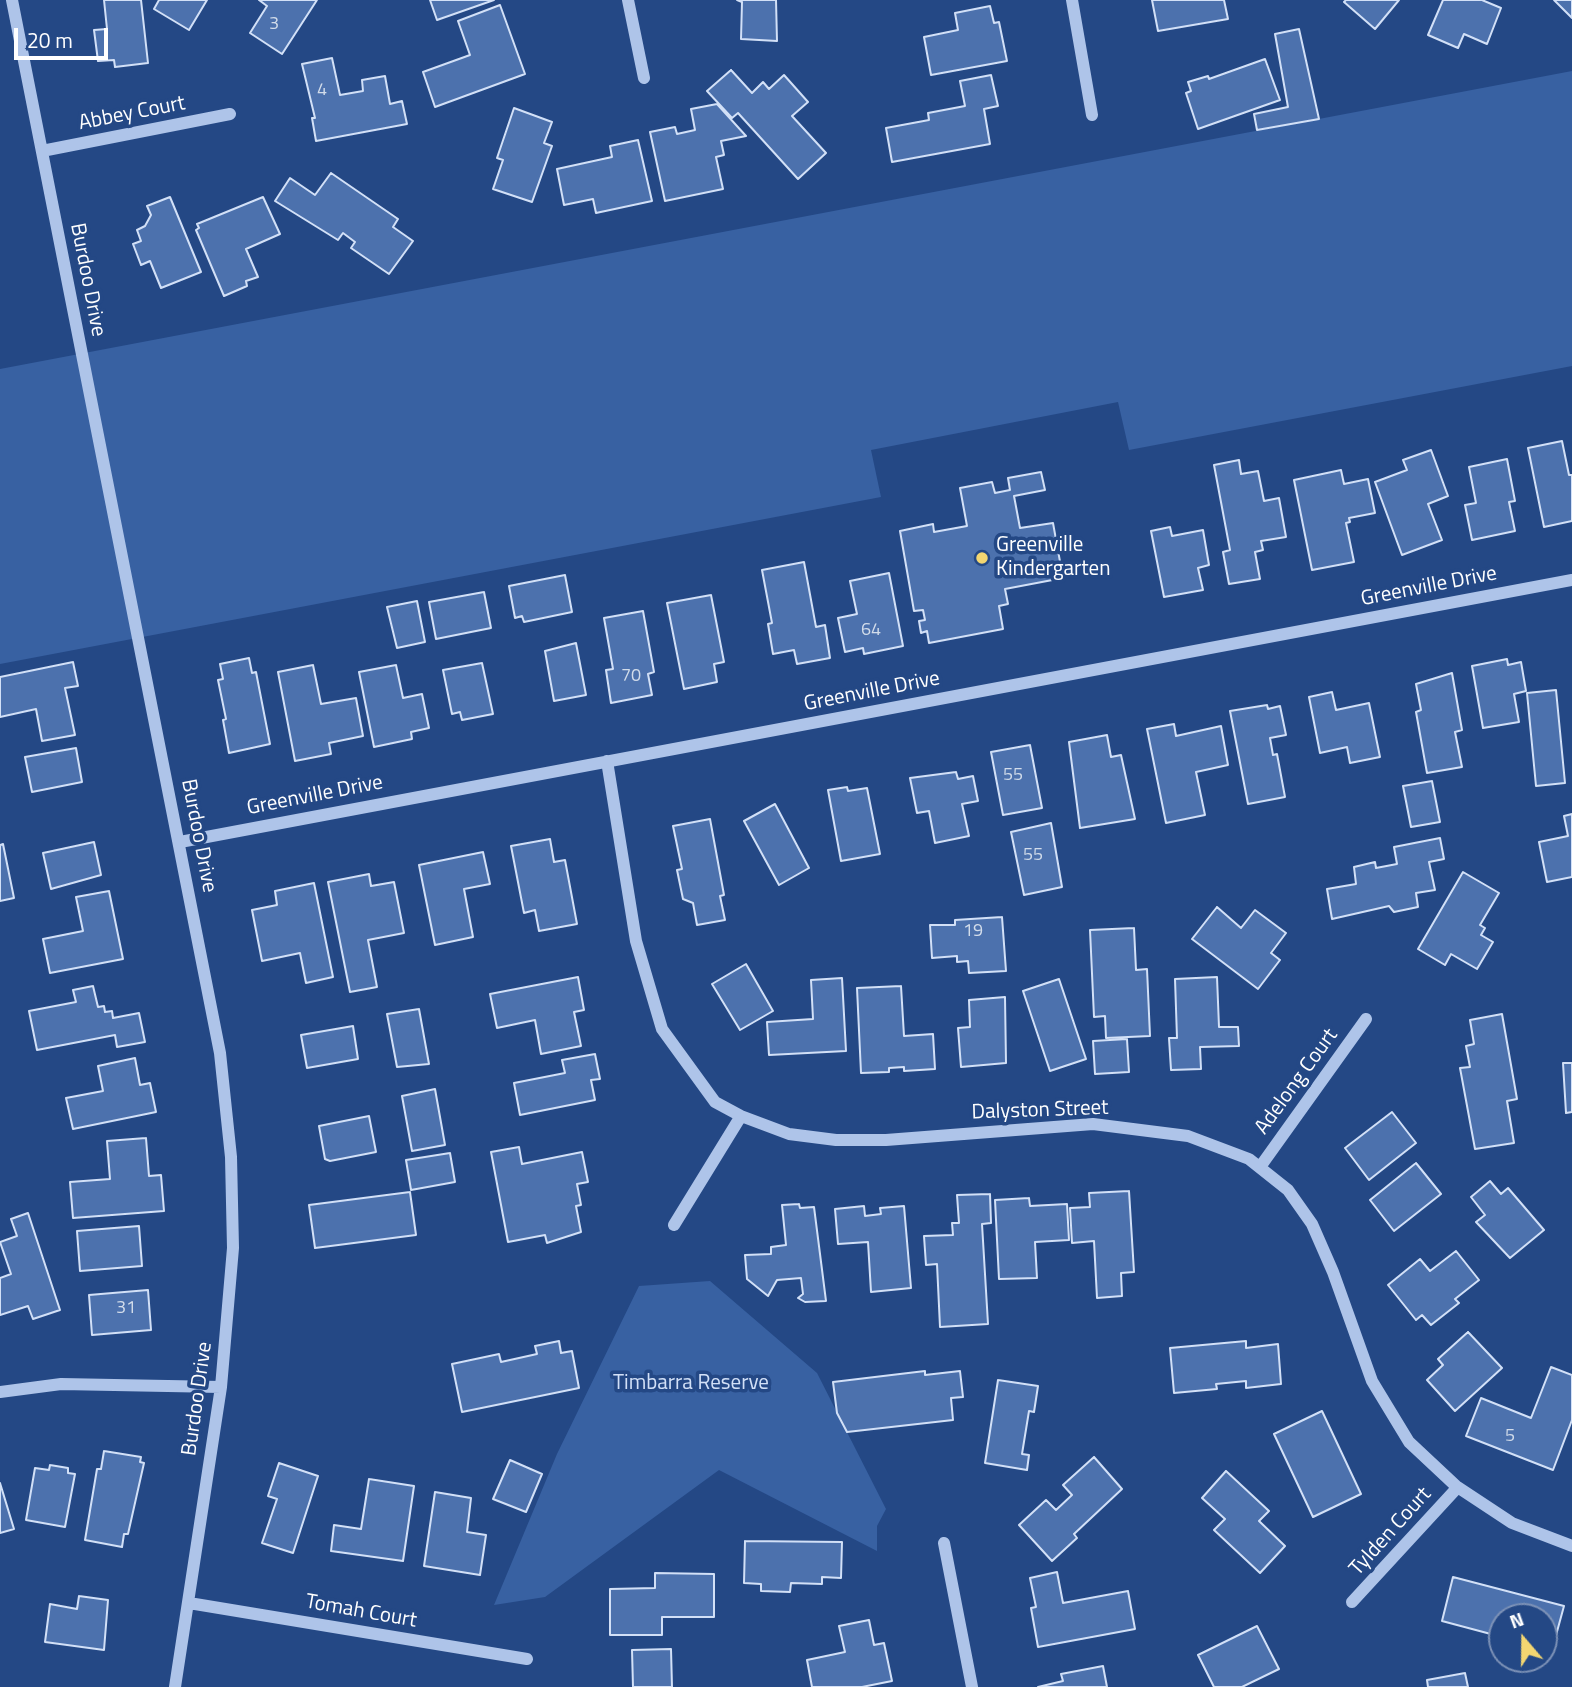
<!DOCTYPE html>
<html>
<head>
<meta charset="utf-8">
<style>
	body { margin:0 }
	#map { position:relative; width:1572px; height:1687px; overflow:hidden; background:#244885; font-family:"Titillium Web",sans-serif }
	canvas { display:block }
	.north { position:absolute; left:1488px; top:1603px; width:70px; height:70px; box-sizing:border-box; background:#244885; border:2px solid #7c91b6; border-radius:50%; rotate:340deg; font-size:19px; font-weight:700; line-height:28px; text-align:center; color:#fff }
	.north::after { content:''; display:block; margin:auto; width:24px; height:32px; background:#f3d671; clip-path:polygon(50% 0,100% 100%,50% 72%,0 100%) }
	.scale { position:absolute; left:14px; top:28px; width:94px; height:32px; box-sizing:border-box; border:4px solid #fff; border-top:0; padding-left:9px; font-size:21px; line-height:24px; white-space:nowrap; color:#fff; -webkit-text-stroke:5px #244885; paint-order:stroke }
</style>
</head>
<body>
<div id="map">
<canvas width="1572" height="1687"></canvas>
<div class="north">N</div>
<div class="scale">20 m</div>
</div>
<script>
const context = document.querySelector('canvas').getContext('2d');
context.lineJoin = 'round';
function fill(path, color) { context.fillStyle = color; context.fill(path, 'evenodd'); }
const toPath = rows => new Path2D(rows.map(r => 'M' + r).join(''));
function trace(path, color, width, dash) { context.strokeStyle = color; context.lineWidth = width; context.lineCap = dash ? 'butt' : 'round'; context.setLineDash(dash || []); context.stroke(path); }
function label(font, color, halo, rows, align = 'center') {
  context.font = font + ' "Titillium Web",sans-serif'; context.lineWidth = 7; context.setLineDash([]); context.textBaseline = 'middle'; context.strokeStyle = halo; context.fillStyle = color; for (const [text, x, y, turn = 0] of rows) {
    context.save(); context.translate(x, y); context.rotate((+turn || 0) * Math.PI / 180); context.textAlign = isNaN(turn) ? turn : align; if (halo) context.strokeText(text, 0, 0); context.fillText(text, 0, 0); context.restore();
  }
}
const green = toPath([
	[1572,71,1572,366,1129,450,1118,402,871,450,881,497,0,664,0,369],
	[710,1281,817,1373,886,1509,877,1526,877,1551,719,1470,545,1597,494,1605,557,1454,639,1286]
]);
const building = toPath([
	[104,0,141,0,148,63,115,67,114,60,98,61,94,30,107,29,104,0],
	[159,0,207,0,189,30,154,9,159,0],
	[317,0,282,54,250,33,267,6,259,0,317,0],
	[430,0,494,0,437,20,430,0],
	[737,0,776,0,777,41,741,39,742,2,737,0],
	[1152,0,1224,0,1228,19,1158,31,1152,0],
	[1346,0,1399,0,1375,29,1344,2,1346,0],
	[1443,0,1482,0,1501,8,1487,44,1464,34,1458,48,1428,35,1443,0],
	[1554,0,1572,0,1572,18,1554,0],
	[500,5,525,74,435,107,423,72,470,55,458,21,500,5],
	[990,6,994,23,999,22,1007,61,931,75,924,37,958,30,955,13,990,6],
	[1299,29,1319,119,1257,130,1254,114,1288,107,1275,34,1299,29],
	[332,58,340,95,363,91,362,80,385,76,390,104,402,101,407,124,316,141,312,118,315,118,302,64,332,58],
	[1265,59,1280,100,1198,129,1186,93,1191,91,1188,82,1208,76,1209,79,1265,59],
	[731,70,752,93,763,82,769,89,784,75,808,102,792,116,826,153,798,179,738,113,732,118,707,91,731,70],
	[991,75,998,106,984,109,990,144,892,162,886,128,929,120,928,113,965,106,960,81,991,75],
	[717,104,746,136,721,141,724,155,716,157,723,189,665,201,650,132,675,127,677,134,695,130,691,109,717,104],
	[514,108,552,122,544,143,552,146,532,202,493,189,503,160,497,158,514,108],
	[638,140,652,201,596,213,593,199,564,205,557,169,612,157,610,146,638,140],
	[331,173,398,219,393,227,413,241,389,274,351,248,355,242,343,233,338,240,275,201,290,178,315,195,331,173],
	[170,197,201,272,161,288,150,261,141,265,133,244,141,241,137,230,145,226,151,215,147,206,170,197],
	[263,197,280,234,246,249,258,277,246,281,247,286,224,296,196,230,199,228,197,224,263,197],
	[1562,441,1569,475,1572,475,1572,521,1544,527,1528,448,1562,441],
	[1431,450,1448,496,1428,504,1442,540,1402,555,1375,482,1407,470,1403,460,1431,450],
	[1507,459,1515,501,1509,502,1515,531,1472,540,1465,505,1476,503,1469,467,1507,459],
	[1239,460,1241,474,1258,471,1264,501,1279,498,1286,537,1261,541,1263,550,1255,552,1260,579,1229,584,1223,552,1230,550,1214,465,1239,460],
	[1341,470,1344,484,1368,479,1375,513,1349,518,1350,522,1346,523,1354,562,1312,570,1294,480,1341,470],
	[1041,472,1045,490,1014,496,1020,528,1053,523,1063,578,1005,589,1008,604,999,606,1003,629,929,643,927,631,921,633,919,621,925,620,923,610,914,611,900,531,933,524,934,532,967,526,960,488,992,482,995,493,1010,490,1008,478,1041,472],
	[1170,527,1172,536,1203,530,1209,565,1198,568,1203,590,1164,597,1151,531,1170,527],
	[804,562,816,627,825,625,830,658,797,664,794,650,773,654,768,624,772,623,762,570,804,562],
	[889,573,903,646,864,654,863,648,845,652,838,618,857,614,850,581,889,573],
	[565,575,572,612,524,622,522,616,515,618,509,586,565,575],
	[484,592,491,628,436,639,429,602,484,592],
	[711,595,724,662,714,664,717,682,684,689,667,603,711,595],
	[417,601,425,642,397,648,387,607,417,601],
	[643,611,654,672,648,674,652,695,611,703,606,670,613,669,604,618,643,611],
	[576,643,586,695,554,701,545,651,576,643],
	[249,658,252,673,256,672,270,744,229,753,223,720,226,719,218,680,223,679,220,664,249,658],
	[1507,659,1508,665,1521,662,1526,691,1514,694,1519,722,1483,728,1472,666,1507,659],
	[73,662,78,686,65,688,75,735,42,741,36,709,0,717,0,677,73,662],
	[482,663,493,714,462,720,460,712,452,714,443,670,482,663],
	[313,665,321,704,356,698,363,736,329,743,331,754,295,761,278,672,313,665],
	[396,665,403,698,422,694,429,728,411,732,412,739,374,747,359,672,396,665],
	[1452,673,1462,730,1455,732,1462,767,1427,773,1416,712,1421,710,1416,684,1452,673],
	[1556,690,1565,783,1536,786,1527,693,1556,690],
	[1332,692,1336,710,1369,703,1380,757,1350,763,1347,747,1320,753,1309,697,1332,692],
	[1267,705,1268,709,1280,706,1286,735,1270,738,1273,755,1277,754,1285,797,1248,804,1230,711,1267,705],
	[1174,724,1176,736,1221,726,1228,765,1196,772,1205,815,1166,823,1147,729,1174,724],
	[1107,735,1111,757,1121,755,1135,819,1080,828,1069,742,1107,735],
	[1030,745,1042,808,1003,815,991,752,1030,745],
	[76,748,82,782,32,792,25,757,76,748],
	[956,772,958,779,973,776,978,801,962,804,969,836,935,843,929,811,917,813,910,778,956,772],
	[1432,781,1440,822,1411,827,1403,786,1432,781],
	[847,787,848,791,867,788,880,854,841,861,828,790,847,787],
	[775,804,809,868,779,885,744,821,775,804],
	[1572,814,1572,877,1547,882,1539,842,1568,836,1564,816,1572,814],
	[710,819,724,895,720,896,725,920,697,925,693,903,683,899,677,870,682,869,673,826,710,819],
	[1051,823,1062,887,1024,895,1011,832,1051,823],
	[1440,838,1444,859,1429,862,1435,890,1416,893,1418,907,1394,912,1389,906,1332,919,1327,889,1356,884,1354,867,1375,862,1376,868,1397,864,1394,847,1440,838],
	[550,839,554,862,565,860,577,924,539,931,535,910,524,913,511,846,550,839],
	[94,842,101,875,51,889,43,853,94,842],
	[3,844,14,898,0,901,0,845,3,844],
	[483,852,490,884,464,889,473,937,435,945,419,865,483,852],
	[1463,872,1499,893,1480,925,1485,928,1481,935,1493,942,1477,969,1451,954,1445,965,1418,949,1463,872],
	[369,874,371,886,394,882,404,933,368,940,377,987,350,992,328,882,369,874],
	[314,883,333,977,306,983,300,953,262,961,252,910,277,905,275,891,314,883],
	[109,891,123,959,50,973,43,939,83,931,76,897,109,891],
	[1217,907,1241,928,1255,910,1286,933,1271,953,1280,960,1258,989,1192,939,1217,907],
	[1002,917,1006,971,969,973,968,961,957,962,957,956,932,958,930,925,955,925,955,920,1002,917],
	[1134,928,1136,970,1147,969,1150,1036,1106,1038,1105,1016,1094,1017,1090,930,1134,928],
	[746,964,773,1011,740,1030,712,984,746,964],
	[578,977,584,1010,574,1012,581,1046,541,1054,535,1020,497,1028,490,994,578,977],
	[1217,977,1219,1027,1238,1027,1239,1046,1200,1047,1201,1069,1171,1070,1169,1038,1177,1038,1175,979,1217,977],
	[842,978,846,1051,769,1055,767,1022,813,1019,811,980,842,978],
	[1059,979,1086,1059,1050,1071,1023,991,1059,979],
	[93,986,98,1007,104,1006,105,1012,112,1011,113,1018,139,1013,145,1042,117,1047,115,1035,37,1050,29,1011,76,1002,73,990,93,986],
	[901,986,904,1036,933,1034,935,1069,904,1071,904,1067,889,1068,889,1072,861,1073,857,988,901,986],
	[1005,997,1006,1063,961,1067,958,1028,970,1027,969,1000,1005,997],
	[419,1009,429,1064,397,1067,387,1014,419,1009],
	[1502,1014,1517,1099,1507,1101,1514,1143,1475,1149,1460,1068,1470,1067,1466,1046,1474,1044,1470,1020,1502,1014],
	[353,1026,358,1059,307,1068,301,1035,353,1026],
	[1127,1039,1129,1072,1095,1074,1093,1041,1127,1039],
	[595,1054,600,1079,591,1080,595,1100,520,1115,514,1083,565,1073,562,1060,595,1054],
	[135,1058,140,1085,150,1083,156,1112,73,1129,66,1098,103,1091,98,1066,135,1058],
	[1563,1063,1572,1063,1572,1112,1566,1113,1563,1063],
	[435,1089,445,1145,412,1151,402,1096,435,1089],
	[1392,1112,1416,1143,1369,1180,1345,1148,1392,1112],
	[369,1116,376,1152,330,1161,325,1159,319,1126,369,1116],
	[146,1138,149,1176,161,1175,164,1211,73,1218,70,1182,110,1179,107,1141,146,1138],
	[519,1147,522,1164,582,1152,588,1182,577,1184,581,1205,576,1206,581,1232,547,1243,545,1235,508,1242,491,1152,519,1147],
	[450,1153,455,1182,411,1190,406,1160,450,1153],
	[1416,1163,1441,1194,1394,1231,1370,1200,1416,1163],
	[1490,1181,1501,1194,1508,1188,1544,1230,1510,1258,1476,1222,1485,1215,1471,1197,1490,1181],
	[1129,1191,1134,1272,1121,1273,1122,1296,1097,1298,1094,1241,1072,1243,1070,1208,1090,1207,1089,1193,1129,1191],
	[410,1192,416,1235,315,1248,309,1205,410,1192],
	[990,1194,991,1223,982,1224,988,1324,940,1327,937,1264,926,1265,924,1236,953,1235,952,1223,959,1223,957,1195,990,1194],
	[1029,1198,1030,1206,1067,1204,1069,1240,1035,1242,1037,1278,999,1279,995,1200,1029,1198],
	[799,1204,800,1208,814,1207,826,1301,805,1302,798,1298,803,1294,801,1278,777,1280,768,1296,747,1279,745,1255,771,1254,771,1247,786,1245,782,1205,799,1204],
	[864,1206,865,1216,881,1214,880,1208,904,1206,911,1288,871,1292,868,1242,838,1244,835,1209,864,1206],
	[28,1213,60,1310,33,1319,28,1306,0,1315,0,1278,11,1274,0,1242,17,1236,11,1219,28,1213],
	[139,1226,142,1266,80,1271,77,1231,139,1226],
	[1456,1251,1479,1280,1455,1299,1459,1303,1431,1325,1422,1315,1416,1320,1388,1285,1420,1259,1430,1271,1456,1251],
	[148,1290,151,1330,92,1335,89,1295,148,1290],
	[1468,1332,1502,1368,1455,1411,1427,1380,1443,1365,1438,1359,1468,1332],
	[559,1341,561,1353,572,1351,579,1388,462,1412,452,1364,499,1354,501,1362,537,1354,535,1346,559,1341],
	[1246,1341,1246,1348,1278,1344,1281,1384,1246,1388,1246,1381,1216,1384,1217,1389,1174,1393,1170,1348,1246,1341],
	[1551,1367,1572,1375,1572,1420,1553,1470,1466,1436,1481,1398,1531,1418,1551,1367],
	[925,1371,925,1375,960,1371,963,1397,951,1398,953,1420,847,1432,837,1413,833,1382,925,1371],
	[998,1380,1038,1386,1034,1412,1029,1411,1022,1454,1029,1455,1027,1470,985,1463,998,1380],
	[1322,1411,1361,1494,1313,1517,1274,1434,1322,1411],
	[104,1451,141,1457,140,1462,144,1463,128,1534,124,1534,122,1547,85,1540,97,1469,101,1469,104,1451],
	[1094,1457,1122,1489,1074,1534,1077,1538,1052,1561,1019,1525,1046,1500,1056,1510,1072,1495,1063,1485,1094,1457],
	[510,1460,542,1474,526,1512,493,1499,510,1460],
	[279,1463,318,1476,293,1553,262,1543,277,1499,268,1496,279,1463],
	[50,1465,68,1468,68,1473,75,1474,65,1527,26,1520,35,1468,49,1470,50,1465],
	[1226,1471,1269,1511,1259,1521,1285,1546,1260,1573,1214,1530,1225,1519,1202,1498,1226,1471],
	[369,1479,414,1486,403,1561,331,1551,334,1525,361,1529,369,1479],
	[0,1483,14,1529,0,1533,0,1483],
	[435,1492,471,1498,467,1532,486,1535,480,1575,424,1566,435,1492],
	[745,1541,842,1542,841,1578,822,1577,822,1584,791,1583,790,1592,761,1591,761,1584,744,1583,745,1541],
	[1057,1572,1063,1603,1128,1591,1135,1629,1038,1647,1031,1608,1036,1607,1030,1578,1057,1572],
	[655,1573,714,1574,714,1617,662,1617,662,1635,610,1635,610,1589,655,1588,655,1573],
	[1453,1577,1564,1606,1552,1650,1544,1648,1544,1617,1502,1617,1502,1637,1442,1621,1453,1577],
	[79,1596,108,1600,104,1650,45,1642,50,1604,77,1609,79,1596],
	[869,1620,874,1645,884,1643,892,1681,862,1687,812,1687,807,1660,845,1652,839,1626,869,1620],
	[1257,1626,1279,1669,1242,1687,1214,1687,1198,1655,1257,1626],
	[671,1649,672,1687,633,1687,632,1650,671,1649],
	[1103,1666,1107,1687,1038,1687,1063,1681,1061,1674,1103,1666],
	[1465,1673,1468,1687,1428,1687,1427,1680,1465,1673]
]);
const minor = toPath([
	[12,0,220,1053,231,1157,233,1248,221,1387,175,1687],
	[628,0,644,78],
	[1072,0,1092,115],
	[42,151,230,114],
	[607,761,636,941,662,1029,715,1102,741,1116,789,1134,836,1140,886,1140,1093,1124,1188,1136,1249,1159,1288,1190,1312,1224,1333,1272,1372,1381,1409,1442,1456,1486,1512,1523,1572,1546],
	[180,842,1572,580],
	[1260,1167,1366,1019],
	[674,1225,741,1116],
	[0,1392,61,1384,221,1387],
	[944,1543,972,1687],
	[1352,1602,1457,1488],
	[189,1603,527,1659]
]);
const markers = [
	[982,558,7,"#f3d671"]
];
const numberNames = [
	["3",274,25],
	["4",322,91],
	["64",871,631],
	["70",631,677],
	["55",1013,776],
	["55",1033,856],
	["19",973,932],
	["31",126,1309],
	["5",1510,1437]
];
const streetNames = [
	["Abbey Court",132,114,-11],
	["Burdoo Drive",87,280,79],
	["Greenville Drive",1429,587,-11],
	["Greenville Drive",872,692,-11],
	["Greenville Drive",315,796,-11],
	["Burdoo Drive",198,836,79],
	["Adelong Court",1297,1082,-54],
	["Dalyston Street",1040,1111,-2],
	["Burdoo Drive",198,1399,-82],
	["Tylden Court",1391,1532,-48],
	["Tomah Court",361,1612,10]
];
const poiNames = [
	["Greenville",996,546],
	["Kindergarten",996,570]
];
const parkNames = [
	["Timbarra Reserve",691,1384]
];
fill(green, '#3861a2');
fill(building, '#4c71ad');
trace(building, '#d2e0f7', 2);
trace(minor, '#aec4e9', 12);
for (const [x, y, r, color] of markers) { const dot = new Path2D(); dot.arc(x, y, r, 0, 2 * Math.PI); context.fillStyle = color; context.fill(dot); trace(dot, '#244885', 2.5); }
label('18px', '#d2dcea', null, numberNames);
label('21px', '#fff', '#244885', streetNames);
label('21px', '#fff', '#244885', poiNames, 'left');
label('21px', '#d2e0f7', '#244885', parkNames);
</script>
</body>
</html>
